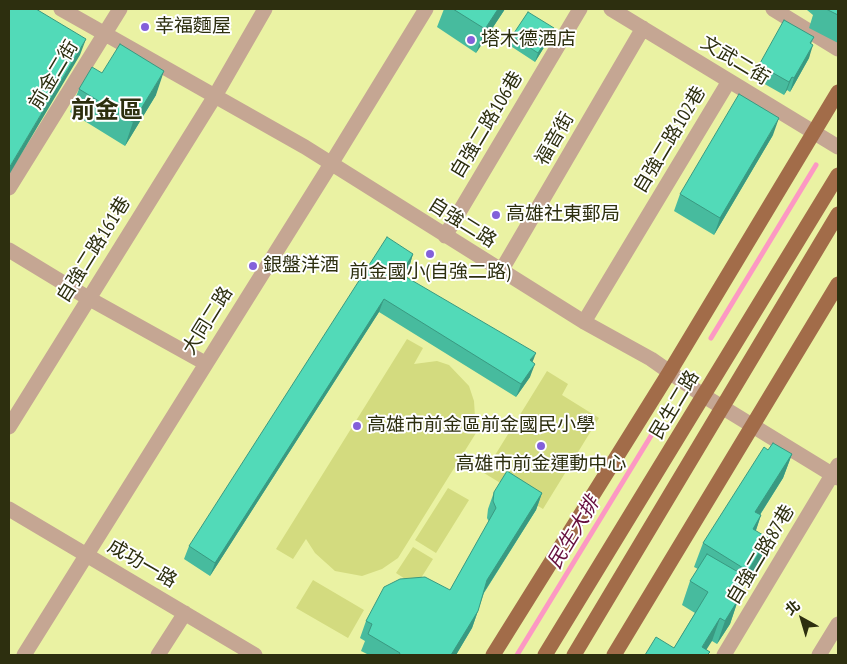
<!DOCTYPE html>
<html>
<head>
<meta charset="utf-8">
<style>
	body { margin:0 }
	#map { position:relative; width:847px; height:664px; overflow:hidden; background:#eaf2a3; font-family:"PT Sans Narrow","Noto Sans TC",sans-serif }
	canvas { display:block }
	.frame { position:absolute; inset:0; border:10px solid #2d2f0f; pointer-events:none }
	.north { position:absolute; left:777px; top:594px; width:50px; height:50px; -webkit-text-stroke:4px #fff; paint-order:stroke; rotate:321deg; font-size:14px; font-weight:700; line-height:20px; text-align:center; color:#2d2f0f }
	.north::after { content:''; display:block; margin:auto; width:18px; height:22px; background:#2d2f0f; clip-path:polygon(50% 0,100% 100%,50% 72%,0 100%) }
</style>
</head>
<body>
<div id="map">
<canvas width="847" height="664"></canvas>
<div class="frame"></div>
<div class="north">北</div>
</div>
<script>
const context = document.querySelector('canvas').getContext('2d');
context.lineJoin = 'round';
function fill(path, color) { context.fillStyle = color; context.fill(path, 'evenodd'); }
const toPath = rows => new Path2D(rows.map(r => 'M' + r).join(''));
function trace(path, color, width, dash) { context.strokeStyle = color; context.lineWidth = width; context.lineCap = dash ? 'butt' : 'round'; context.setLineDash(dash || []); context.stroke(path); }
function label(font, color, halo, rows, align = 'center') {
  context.font = font + ' "PT Sans Narrow","Noto Sans TC",sans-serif'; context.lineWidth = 4; context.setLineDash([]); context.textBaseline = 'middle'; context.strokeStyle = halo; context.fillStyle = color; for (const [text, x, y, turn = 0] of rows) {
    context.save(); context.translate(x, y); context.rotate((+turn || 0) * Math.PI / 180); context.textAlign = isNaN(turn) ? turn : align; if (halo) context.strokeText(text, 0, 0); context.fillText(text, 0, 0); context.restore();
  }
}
const green = toPath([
	[407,339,423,348,414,364,437,361,449,365,469,386,474,401,476,433,398,558,382,569,362,576,335,571,315,553,306,539,293,559,276,549],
	[547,371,568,384,562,395,599,418,543,509,484,473],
	[448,488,469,500,436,553,415,540],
	[413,547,433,559,416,586,396,573],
	[313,580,364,610,348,638,296,608]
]);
const stream = toPath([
	[711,338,816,165],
	[517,655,657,426]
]);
const minor = toPath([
	[61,9,305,147,584,322,651,359,704,396,838,478],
	[611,9,838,147],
	[773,9,838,49],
	[9,188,120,9],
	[445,236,580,9],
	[9,250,88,298,205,363],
	[501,271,643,28],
	[584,322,729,81],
	[9,427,215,96,265,9],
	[9,509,255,655],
	[24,655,331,164,426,9],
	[158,655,185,613],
	[724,655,838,465],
	[819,655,838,624]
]);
const major = toPath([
	[493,655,669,373,838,92],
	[545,655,838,175],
	[574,655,838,214],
	[614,655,838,284]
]);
const wall = toPath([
	[444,9,505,9,476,53,437,27],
	[807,9,838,9,838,43,809,28,813,15,807,10],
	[554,28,551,36,535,62,509,45,512,36],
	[814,37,811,44,809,58,790,92,787,90,784,95,754,78,759,65],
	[102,73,156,95,125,146,70,112,79,89],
	[773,135,714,235,674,211,680,194],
	[413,254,409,267,403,275,532,362,530,377,516,397,379,312,210,576,184,559,189,546],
	[768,450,792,454,783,478,760,515,761,515,756,530,760,562,739,595,738,594,736,599,738,600,730,624,717,644,712,641,674,648,695,613,682,605,690,581,698,569,694,567,703,543],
	[494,492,542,493,536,510,484,593,472,628,456,655,369,655,361,651,365,641,360,638,366,621,450,590,489,522,487,518,488,509]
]);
const shadedWall = toPath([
	[498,9,505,9,476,53,485,29],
	[554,28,551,36,535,62,538,53],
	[86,39,80,55,9,175,9,168],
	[813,45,809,58,790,92,794,78],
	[164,71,156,95,125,146,133,122],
	[792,77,787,90,784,95,789,82],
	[779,118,773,135,714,235,720,218],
	[413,254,409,267,396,287,401,274],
	[384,299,379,312,210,576,215,563],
	[536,353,531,366,530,360],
	[535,364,530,377,516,397,521,384],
	[792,454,783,478,747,535,755,512],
	[542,493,536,510,481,597,487,580],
	[761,515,753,539,753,529],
	[768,538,760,562,739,595,748,571],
	[745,576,736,600,724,620,732,597],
	[738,600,730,624,717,644,725,621],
	[478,611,472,628,456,655,451,655],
	[720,618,712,641,703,655,702,647]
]);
const building = toPath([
	[9,9,36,9,86,39,9,168,9,9],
	[453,9,498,9,485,29,453,9],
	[826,9,838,9,838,15,826,9],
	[528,12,554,28,538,53,512,36,528,12],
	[784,20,814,37,810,43,813,45,794,78,792,77,789,82,759,65,784,20],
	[120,44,164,71,133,122,79,89,92,67,102,73,120,44],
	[739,94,779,118,720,218,680,194,739,94],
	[387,237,413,254,401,274,536,353,530,360,535,364,521,384,384,299,215,563,189,546,387,237],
	[773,443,792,454,755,512,761,515,753,529,768,538,748,571,703,543,764,447,768,450,773,443],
	[507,471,542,493,487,580,478,611,451,655,399,655,400,653,368,634,372,624,366,621,384,587,400,579,425,577,450,590,496,508,493,501,494,492,507,471],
	[707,554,745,576,732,597,738,600,725,621,720,618,702,647,710,652,707,655,645,655,656,637,674,648,708,592,690,581,707,554]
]);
const markers = [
	[145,27,5,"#8360da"],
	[471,40,5,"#8360da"],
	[496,215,5,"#8360da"],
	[430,254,5,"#8360da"],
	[253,266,5,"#8360da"],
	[357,426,5,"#8360da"],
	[541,446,5,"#8360da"]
];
const poiNames = [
	["幸福麵屋",155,27],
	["塔木德酒店",481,40],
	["高雄社東郵局",506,215],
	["銀盤洋酒",263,266],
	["前金國小(自強二路)",430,273,"center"],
	["高雄市前金區前金國民小學",367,426],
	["高雄市前金運動中心",541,465,"center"]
];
const streetNames = [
	["文武二街",735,61,31],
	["前金二街",54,75,-59],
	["自強二路106巷",487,125,-59],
	["福音街",555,139,-60],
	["自強二路102巷",670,140,-59],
	["自強二路",462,223,32],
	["自強二路161巷",94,250,-58],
	["大同二路",208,321,-58],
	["民生二路",675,405,-59],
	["自強二路87巷",761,555,-59],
	["成功一路",142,564,30]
];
const waterNames = [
	["民生大排",574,533,-59]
];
const districtNames = [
	["前金區",107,111]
];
fill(green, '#d3db7f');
trace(stream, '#fc98c3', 5);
trace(minor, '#c5a693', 15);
trace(major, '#a26c49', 15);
fill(wall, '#47bb9e');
fill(shadedWall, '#399981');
fill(building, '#52dab8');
trace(building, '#399981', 1);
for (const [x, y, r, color] of markers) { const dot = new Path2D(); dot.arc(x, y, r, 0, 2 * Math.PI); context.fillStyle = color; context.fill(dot); trace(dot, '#fff', 2); }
label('19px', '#2d2f0f', '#fff', poiNames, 'left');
label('19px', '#2d2f0f', '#fff', streetNames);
label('italic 20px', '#660f3e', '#fff', waterNames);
label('bold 24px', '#2d2f0f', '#fff', districtNames);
</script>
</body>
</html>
